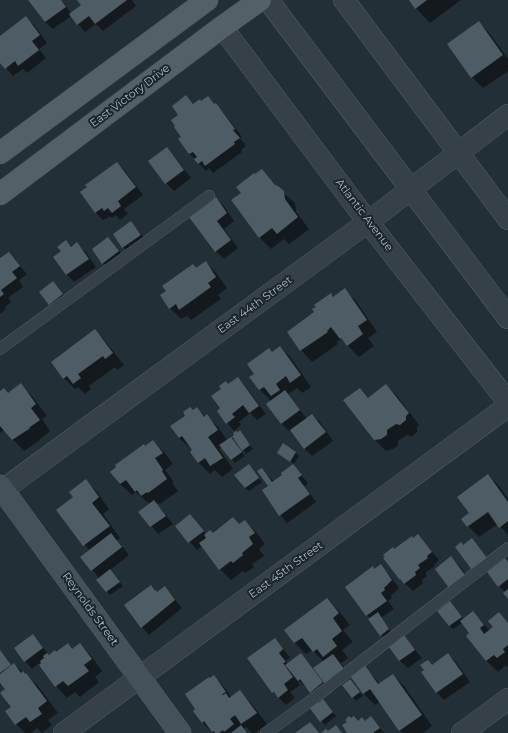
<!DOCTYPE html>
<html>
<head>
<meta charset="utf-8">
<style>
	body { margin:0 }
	canvas { display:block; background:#232f37 }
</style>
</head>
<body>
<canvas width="508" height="733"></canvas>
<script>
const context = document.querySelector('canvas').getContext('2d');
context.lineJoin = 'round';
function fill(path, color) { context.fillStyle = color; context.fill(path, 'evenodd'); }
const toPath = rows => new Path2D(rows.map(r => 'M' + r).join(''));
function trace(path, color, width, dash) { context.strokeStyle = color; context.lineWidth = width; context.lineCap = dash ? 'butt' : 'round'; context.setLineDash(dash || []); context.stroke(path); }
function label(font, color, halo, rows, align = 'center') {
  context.font = font + ' Montserrat,sans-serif'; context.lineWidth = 4; context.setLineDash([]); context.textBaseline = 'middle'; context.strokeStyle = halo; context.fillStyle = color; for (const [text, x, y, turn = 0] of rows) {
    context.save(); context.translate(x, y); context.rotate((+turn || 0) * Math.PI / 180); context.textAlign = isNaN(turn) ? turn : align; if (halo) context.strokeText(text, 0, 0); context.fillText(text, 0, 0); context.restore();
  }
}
const shadow = toPath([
	[30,0,61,0,71,13,82,6,78,0,132,0,136,6,103,31,96,24,85,32,71,16,53,29,45,22],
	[410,0,461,0,430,23,416,8],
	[26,18,34,25,47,43,39,49,46,58,27,73,23,69,13,76,0,61,0,37],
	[479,22,490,34,508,59,508,71,483,88,472,77],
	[186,97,194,104,202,102,208,98,223,112,242,137,240,138,246,146,241,150,242,152,213,173,209,168,206,171,190,154,179,139,183,137,180,115],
	[166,149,174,156,191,178,174,191,166,183,150,161],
	[117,163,125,171,143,195,124,209,128,214,120,220,116,215,112,218,110,216,103,220,96,213,81,193],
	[262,170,277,187,295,203,296,212,309,229,289,244,284,239,271,249,260,238,232,201,242,193],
	[216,199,224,206,234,221,224,229,238,248,224,259,216,251,191,217],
	[131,222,138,230,148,243,131,255,123,247],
	[108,238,126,259,111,271,103,263],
	[66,241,72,247,77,244,85,251,96,267,74,282,67,275,55,257,62,252],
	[9,253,27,274,19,280,23,287,8,298,11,302,5,307,6,309,0,314,0,258,1,259],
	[206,262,217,274,227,288,218,295,221,299,191,320,187,316,181,319,170,308,197,269],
	[57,286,66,299,53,308,50,304],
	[345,290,356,301,377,332,368,338,374,346,359,357,341,339,337,342,338,344,312,362,301,350,316,313,331,294,334,297],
	[95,331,106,342,124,365,117,370,115,367,89,386,91,389,85,394,78,387,75,389,64,378],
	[280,347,291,358,311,387,302,393,297,388,288,394,307,419,312,415,320,422,333,441,312,456,304,448,291,430,289,431,281,423,272,402,260,390,251,378,255,374,272,353],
	[238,378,245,386,266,414,257,420,250,413,239,422,241,425,234,431,227,423,222,408,228,385],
	[21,385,32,396,47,416,42,419,50,431,41,438,40,440,24,451,4,430,0,433,0,393,8,394],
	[386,385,397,396,419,425,417,427,417,432,412,436,407,435,398,441,398,446,393,449,386,451,375,440,360,389,369,398],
	[197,408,205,417,207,416,218,427,227,440,234,442,245,456,235,463,222,447,219,449,233,469,222,477,215,470,210,474,199,463,191,452,194,451,192,448,191,449,179,438,193,411],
	[240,432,253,449,246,454,243,450,238,433],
	[153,441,164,452,173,464,165,470,174,482,172,483,178,491,160,504,159,503,157,504,173,524,158,534,140,512,150,504,148,501,147,502,136,492,132,495,120,484,111,472],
	[278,453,296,453,299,456,294,464],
	[294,465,293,466,308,483,305,486,316,502,287,523,280,515,262,469,274,482,283,475,282,473],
	[252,469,262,482,249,491,245,488],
	[488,475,499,486,508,499,508,535,498,524,479,537,468,526,470,513],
	[86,481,97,492,109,509,103,514,120,538,117,540,129,555,110,570,123,586,110,595,107,591,100,579,82,557,90,551,57,510,74,497],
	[190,515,206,534,213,534,239,525,245,521,256,532,265,544,259,549,264,556,252,564,254,567,245,573,243,571,231,580,220,569,202,546,197,550,176,526],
	[418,535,439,560,434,565,435,566,425,573,427,576,422,580,423,583,413,591,400,579,395,550],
	[451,558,459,565,472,583,457,595,450,587],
	[508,562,508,598,505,592,499,586],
	[380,566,388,573,399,588,391,596,392,598,388,601,394,609,381,618,392,633,385,639,367,615,373,568,375,570],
	[151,587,157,593,165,587,182,608,149,635,142,627],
	[327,599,338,610,350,625,343,630,353,642,342,650,348,658,341,663,351,677,364,666,380,684,393,675,404,686,432,726,423,733,402,733,380,702,375,705,364,694,352,677,349,679,363,696,356,701,343,684,334,691,332,689,318,699,297,679,296,679,300,685,290,692,295,698,286,705,273,692,274,639,290,657,286,661,288,664,301,654,314,669,324,662,312,650,306,654,295,643,286,630],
	[450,602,464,619,473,612,490,631,495,628,508,623,508,668,506,665,498,672,487,661,468,636,471,634,462,623,453,629,450,626,439,611],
	[33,635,49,655,72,650,80,644,91,656,102,671,95,677,99,682,80,697,75,692,67,698,56,686,39,663,32,669,25,661],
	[404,637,422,658,408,668,400,661,390,647],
	[0,652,12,666,14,664,38,686,58,713,48,720,52,725,42,733,37,728,31,733,25,733,16,724,7,711,12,707,6,690,2,684,0,685],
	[448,654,456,662,470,682,444,700,437,693,432,666],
	[214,677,225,688,232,698,240,692,251,703,267,724,255,733,252,733,246,727,243,729,248,733,213,733,203,723,194,711,210,679],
	[319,704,326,704,336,716,325,725,310,707],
	[371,718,384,733,349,733,358,722,366,722]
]);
const building = toPath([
	[28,0,61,0,66,7,45,22],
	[77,0,127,0,95,24,89,16,77,25,69,14,81,5],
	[409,0,427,0,415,9],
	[26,16,40,35,32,41,39,50,18,66,15,61,5,69,0,63,0,36],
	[479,21,503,55,471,78,447,44],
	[186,95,193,104,200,99,201,101,208,96,214,104,216,103,235,129,233,130,240,138,234,142,235,144,205,166,202,161,198,164,194,159,197,157,193,152,189,154,178,139,181,137,174,127,175,126,171,120,178,115,172,106],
	[167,147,184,170,165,184,148,161],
	[117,162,136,187,118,201,121,206,112,213,108,208,104,211,102,208,95,213,80,192,87,187,85,185],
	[262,169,275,185,278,186,284,191,285,199,298,217,277,234,272,228,259,238,231,200,241,193,236,187,254,173,255,174],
	[216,197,227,213,217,221,231,240,215,252,189,217],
	[131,221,141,235,122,248,113,234],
	[108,237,119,251,102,264,92,249],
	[66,240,71,247,77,242,89,259,66,275,53,257,61,251,57,247],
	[9,252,20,266,12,272,17,278,1,290,4,294,0,297,0,258],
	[206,261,216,277,208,283,211,287,179,310,176,304,169,309,160,295,166,291,162,286,193,264,196,268],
	[53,281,63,294,49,305,39,292],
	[345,288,367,320,358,326,363,334,347,346,341,338,340,339,331,327,327,331,328,332,300,351,287,332,314,312,312,309,316,307,314,305,331,293,333,297],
	[95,329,113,353,105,359,103,356,78,374,81,378,73,384,67,376,63,379,51,362],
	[280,346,301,375,290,383,286,376,276,384,280,390,271,396,264,387,259,390,249,377,254,374,247,364,269,348,272,352],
	[238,377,259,406,249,413,243,405,232,414,235,417,226,424,217,411,220,408,211,396,221,389,219,386,226,381,228,384],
	[21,383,36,404,31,408,40,420,30,427,29,429,12,440,0,426,0,391,4,388,8,393],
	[386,384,409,413,406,416,406,420,400,425,396,424,387,430,387,435,381,439,374,440,343,400,360,388,368,398],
	[285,390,300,410,281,424,266,404],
	[190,407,193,410,197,407,204,417,207,414,218,430,208,437,223,458,210,466,205,458,198,463,190,452,192,450,182,436,179,438,170,426,185,416,183,412],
	[312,414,326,432,304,449,290,430],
	[240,430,250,445,242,451,232,436,234,435,233,433,236,431,238,432],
	[231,437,242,452,231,460,219,445],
	[153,440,163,453,155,458,163,470,162,471,167,479,148,493,147,492,141,496,137,490,135,492,126,480,120,484,110,472,116,467,115,465,144,444,145,446],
	[283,443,296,452,290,462,277,453],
	[249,464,259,478,245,488,234,475],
	[293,464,302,475,298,478,310,494,279,516,262,490,268,486,257,471,262,468,272,482,282,475,281,473],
	[488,474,508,502,508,521,499,528,488,512,467,527,461,519,469,513,457,497],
	[86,479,99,497,92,503,110,526,83,546,56,510,73,497,69,492],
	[154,500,166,516,150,527,138,512],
	[190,514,204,531,188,543,175,526],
	[233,517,239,524,245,520,255,533,249,537,253,544,242,553,243,555,233,563,231,561,219,570,199,543,206,538,204,535,210,530,213,533],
	[111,533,122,547,91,571,80,557],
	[418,534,432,552,427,556,428,558,418,565,420,568,415,572,416,575,404,584,400,579,400,580,383,558,385,557,383,555,393,547,394,549,412,536,413,538],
	[472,538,487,558,472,570,455,547,461,542,463,545],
	[451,556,465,575,449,588,435,569],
	[505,558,508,562,508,579,498,587,487,572],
	[381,564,392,580,384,588,385,590,381,593,387,601,366,616,345,587,373,566,374,569],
	[110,569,120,582,106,592,96,580],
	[151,585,155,591,156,590,157,592,165,586,175,600,141,628,124,605],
	[508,589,508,599,503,593],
	[327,598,339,613,333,618,342,631,332,639,337,646,323,657,317,649,313,652,302,638,294,643,284,630],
	[450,601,462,617,449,626,437,611],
	[473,611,484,625,480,628,484,634,493,627,488,621,499,612,508,623,508,645,503,649,505,652,497,658,494,655,486,661,466,636,469,633,460,621],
	[378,612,389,629,380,636,368,619],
	[33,634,43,648,24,662,14,648],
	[404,635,415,650,399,661,389,647],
	[275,638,283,649,279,653,286,662,283,663,293,677,284,684,288,690,278,698,274,692,272,693,247,658],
	[68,643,72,649,80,643,92,659,84,665,89,671,68,686,63,681,55,687,39,665,41,663,40,661,44,658,43,656,47,653,49,655,55,650,56,652],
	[0,650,11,665,0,673],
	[301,653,323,682,310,693,300,679,298,681,285,665],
	[448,653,463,674,436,693,421,672,424,670,420,665,428,660,432,665],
	[333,654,345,670,325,684,313,668],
	[14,663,21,673,23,671,25,674,26,673,47,701,38,708,42,714,30,722,26,717,15,725,5,711,11,707,0,693,5,689,0,683,0,674],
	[364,664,378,684,393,674,422,715,399,731,370,689,363,694,350,676],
	[214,675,226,692,222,694,223,695,226,693,229,698,240,690,257,713,241,724,235,715,230,719,234,724,224,732,223,730,219,733,215,733,214,731,212,732,204,721,202,723,193,711,195,709,185,694,209,677,210,678],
	[350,679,360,692,352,698,342,685],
	[323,699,333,712,320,722,309,707,317,701,319,703],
	[349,716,351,718,354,716,358,721,362,717,365,721,371,716,380,728,374,732,374,733,347,733,342,725,347,722,345,720],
	[310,722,319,733,295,733],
	[241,725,247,733,231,733],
	[336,725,342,733,321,733,326,729,328,731]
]);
const lane = toPath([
	[0,349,209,196],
	[266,733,313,699,508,548]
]);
const street = toPath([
	[268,0,508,318],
	[344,0,508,219],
	[222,27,368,222,508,402],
	[0,492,368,222,508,115],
	[64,733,508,406],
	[462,733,508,699]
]);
const secondary = toPath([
	[0,486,180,733]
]);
const primary = toPath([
	[0,153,207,0],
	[0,194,222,27,260,0]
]);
const streetNames = [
	["East Victory Drive",130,96,-37],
	["Atlantic Avenue",364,215,53],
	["East 44th Street",255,305,-36],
	["East 45th Street",286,570,-36],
	["Reynolds Street",90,609,54]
];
fill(shadow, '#0007');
fill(building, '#4e5c66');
trace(lane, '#545e65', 12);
trace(street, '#545e65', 22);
trace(secondary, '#545e65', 23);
trace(primary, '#424c54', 23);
trace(lane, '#364048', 11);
trace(street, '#364048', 21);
trace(secondary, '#44505a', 22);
trace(primary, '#546068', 22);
label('11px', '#b1bbc4', '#1b252c', streetNames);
</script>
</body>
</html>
